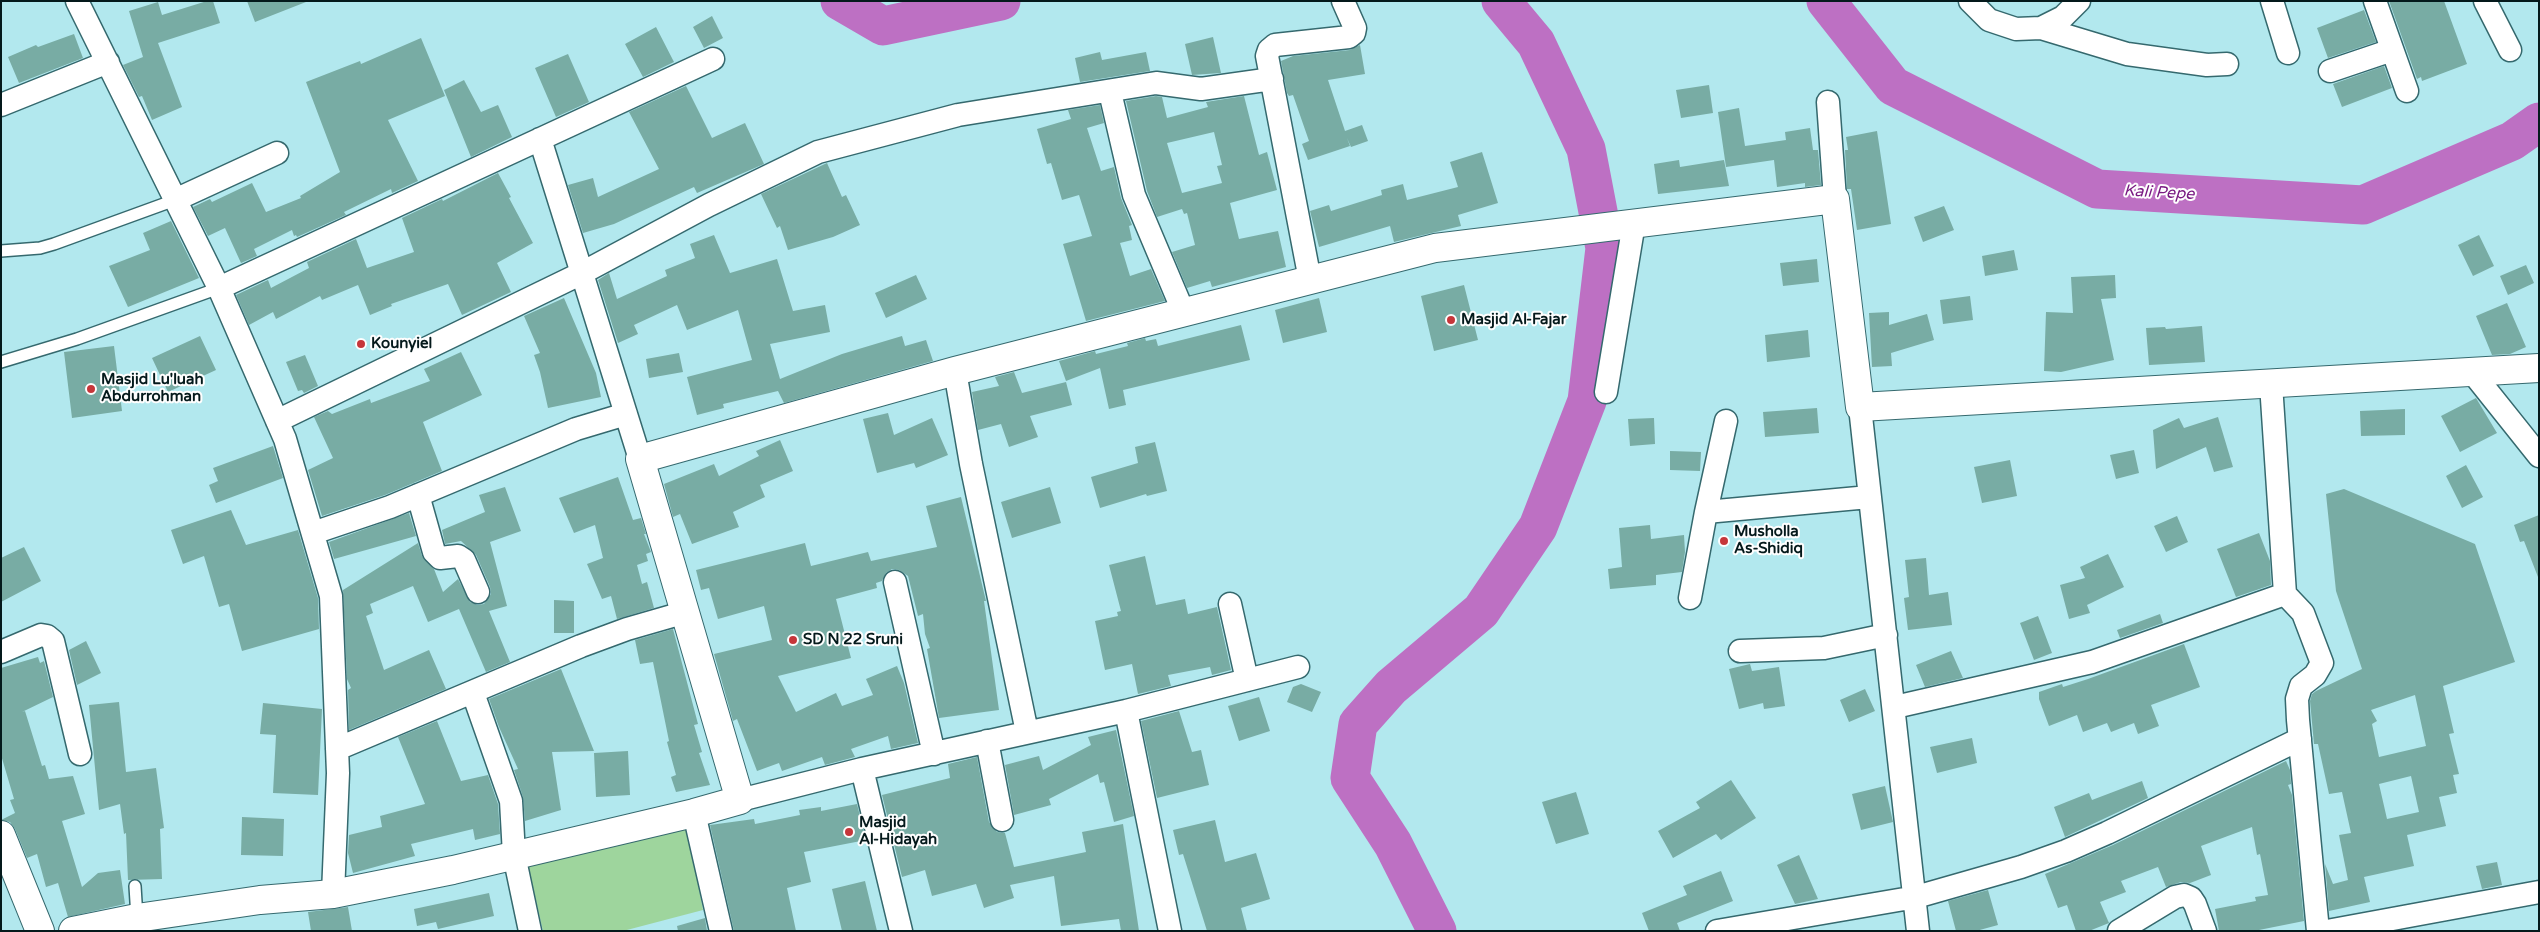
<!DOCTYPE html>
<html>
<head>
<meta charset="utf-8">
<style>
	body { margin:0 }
	#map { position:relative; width:2540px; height:932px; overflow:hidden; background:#b2e8ee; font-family:"Varela Round",sans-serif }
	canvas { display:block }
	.frame { position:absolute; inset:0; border:2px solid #04191b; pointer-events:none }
</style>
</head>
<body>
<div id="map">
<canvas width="2540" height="932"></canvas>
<div class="frame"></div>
</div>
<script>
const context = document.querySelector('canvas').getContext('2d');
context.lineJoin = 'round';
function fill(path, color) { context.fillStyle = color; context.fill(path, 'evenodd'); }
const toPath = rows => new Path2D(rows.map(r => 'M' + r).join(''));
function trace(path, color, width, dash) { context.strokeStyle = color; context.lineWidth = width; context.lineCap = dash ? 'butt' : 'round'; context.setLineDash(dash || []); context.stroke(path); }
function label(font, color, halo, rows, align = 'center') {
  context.font = font + ' "Varela Round",sans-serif'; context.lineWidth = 4; context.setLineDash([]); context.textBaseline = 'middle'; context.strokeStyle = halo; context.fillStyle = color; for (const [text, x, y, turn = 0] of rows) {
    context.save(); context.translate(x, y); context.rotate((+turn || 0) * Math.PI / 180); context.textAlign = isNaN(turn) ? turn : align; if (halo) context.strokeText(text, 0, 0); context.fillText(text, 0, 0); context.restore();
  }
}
const green = toPath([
	[687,826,703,910,623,931,543,931,528,866]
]);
const river = toPath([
	[840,1,883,26,1001,1],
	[1826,1,1893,86,2097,189,2363,205,2512,141,2539,122],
	[1437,931,1393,844,1350,778,1358,724,1391,687,1481,611,1538,527,1587,401,1605,248,1586,149,1536,43,1501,1]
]);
const building = toPath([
	[207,1,213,1,220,23,158,43,182,107,152,120,142,96,139,97,123,65,143,57,129,11,158,2,162,15],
	[247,1,306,1,306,2,255,22],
	[2389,1,2444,1,2467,64,2422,81,2421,77,2417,79],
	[2364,10,2376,42,2328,58,2317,28],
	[712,16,723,38,704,48,693,27],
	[656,27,674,62,643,77,625,44],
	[74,34,83,58,19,83,8,57,36,45,38,47],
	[1213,37,1221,73,1192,75,1185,44],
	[421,38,445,96,388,120,418,181,392,193,391,189,344,212,346,215,297,237,296,235,294,236,292,230,254,249,257,256,241,263,225,228,208,236,193,207,210,199,212,202,252,183,266,212,301,198,300,196,340,172,306,82,360,61,361,64],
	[1360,45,1365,74,1328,80,1345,131,1362,125,1368,141,1351,147,1347,138,1350,146,1308,160,1302,144,1309,141,1293,95,1289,96,1287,93,1281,61,1293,56,1350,50],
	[1100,52,1102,60,1146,52,1150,71,1080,82,1075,58],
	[568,54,589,102,556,117,535,68],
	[2384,66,2392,88,2342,107,2333,84],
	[464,80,481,112,498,105,512,137,471,157,444,90],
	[1709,85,1713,113,1681,118,1676,90],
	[686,86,712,138,745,123,764,164,697,193,694,187,614,224,583,233,568,185,593,178,598,197,659,169,629,112],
	[1156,96,1162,97,1167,118,1208,107,1206,102,1244,96,1259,155,1267,152,1277,190,1230,203,1239,239,1278,231,1286,267,1212,287,1210,281,1187,288,1172,252,1195,245,1187,213,1184,214,1182,209,1157,217,1147,191,1126,101],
	[1214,132,1222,165,1217,166,1222,183,1182,193,1167,143],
	[1100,105,1104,123,1087,128,1101,171,1114,167,1121,198,1132,225,1129,226,1132,240,1120,243,1130,276,1151,269,1165,301,1086,321,1063,244,1092,236,1079,195,1062,200,1051,163,1047,164,1037,129,1071,119,1068,110],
	[1739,108,1745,146,1786,140,1785,132,1810,128,1813,150,1818,150,1821,185,1805,187,1805,183,1777,187,1774,160,1726,167,1718,112],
	[1877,131,1891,224,1857,230,1851,189,1847,189,1845,150,1848,150,1846,137],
	[1482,152,1498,203,1458,215,1461,226,1394,242,1390,226,1319,247,1310,211,1329,205,1331,211,1382,195,1381,190,1403,184,1407,200,1458,187,1450,162],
	[1679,160,1680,167,1724,160,1729,186,1658,194,1654,164],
	[827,163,842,197,846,195,860,225,833,237,788,250,780,226,777,228,761,194],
	[498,173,511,197,509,198,533,243,497,263,511,292,462,315,448,284,391,304,392,306,370,315,358,285,322,300,320,296,276,319,273,312,249,325,236,295,268,280,271,288,309,268,307,262,356,239,367,268,414,252,402,218,442,199,443,201],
	[1944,206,1954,230,1923,242,1914,217],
	[171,221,199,278,128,307,109,266,150,250,143,233],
	[714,235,730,273,777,259,793,311,825,305,830,332,770,344,780,379,842,354,902,336,905,346,926,340,933,361,784,403,778,391,723,404,724,408,697,415,687,377,752,360,738,310,687,330,677,305,634,325,638,334,618,343,598,280,609,273,617,299,667,276,665,270,695,258,690,244],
	[2479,235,2494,266,2473,276,2458,245],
	[2014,250,2018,270,1985,276,1982,256],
	[1817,259,1819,282,1783,286,1780,263],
	[2526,265,2534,283,2508,295,2500,276],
	[916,275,927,299,886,318,875,293],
	[2115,275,2116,298,2101,299,2114,360,2061,372,2044,371,2046,312,2073,313,2071,277],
	[1464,285,1478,340,1434,351,1421,296],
	[1970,296,1973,320,1943,324,1940,300],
	[564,298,596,373,601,397,548,408,540,372,534,355,540,353,524,316],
	[1319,298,1327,332,1283,343,1275,310],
	[2507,303,2526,347,2510,354,2492,355,2476,316],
	[1889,312,1889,325,1927,314,1934,340,1891,353,1892,366,1872,367,1869,313],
	[1241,325,1250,360,1123,390,1126,405,1109,409,1100,368,1066,381,1059,361,1095,351,1098,360,1096,354,1128,346,1127,343,1145,338,1146,341,1156,339,1158,346],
	[2202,326,2205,362,2149,365,2146,328,2165,327,2166,329],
	[1808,330,1810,357,1767,362,1765,335],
	[200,336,216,370,168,392,152,358],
	[114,346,122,411,72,418,64,352],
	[461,352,482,395,423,422,442,471,385,495,322,516,308,470,333,458,314,417,328,411,332,414,370,399,371,403,430,381,424,369],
	[679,353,683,372,649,378,646,359],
	[305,355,318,386,304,393,302,390,298,391,286,362],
	[1014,372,1022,393,1066,382,1072,405,1030,416,1038,437,1009,447,1001,424,978,430,972,392,999,386,995,377],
	[2476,398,2497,433,2460,452,2441,416],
	[1817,408,1819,433,1765,437,1763,412],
	[2405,409,2405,435,2361,436,2360,411],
	[888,413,894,435,932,418,948,455,916,468,914,463,877,473,863,419],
	[2218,417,2233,467,2214,472,2206,447,2156,469,2153,430,2179,418,2184,428],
	[1654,418,1655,444,1630,446,1628,419],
	[780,440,793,471,760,485,765,497,733,512,739,527,692,544,680,514,673,517,664,484,714,464,719,476,759,456,756,451],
	[1155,442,1167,491,1147,496,1146,494,1100,508,1091,477,1138,463,1135,447],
	[273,446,283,478,216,503,209,485,218,481,213,468],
	[2134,450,2139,473,2116,479,2110,455],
	[1670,451,1701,452,1700,471,1670,470],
	[2010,460,2017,496,1982,503,1974,467],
	[2466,465,2483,497,2462,508,2446,476],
	[618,477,633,520,641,518,646,534,644,534,651,552,646,554,648,561,637,565,642,584,647,582,654,608,617,619,611,596,602,599,587,564,603,558,595,525,574,533,559,498],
	[505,487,521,531,490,542,507,606,489,611,510,662,486,672,459,609,428,622,413,586,370,604,373,613,366,616,384,670,429,650,446,689,349,730,348,690,351,688,347,679,343,590,418,543,422,556,434,569,443,592,458,579,470,602,477,605,484,604,491,594,490,587,476,555,461,541,445,544,442,530,485,512,479,495],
	[1050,487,1061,523,1012,538,1001,502],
	[2344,489,2475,544,2515,662,2443,686,2454,733,2449,734,2459,774,2453,775,2457,793,2439,797,2446,826,2407,835,2414,866,2364,877,2370,902,2329,911,2325,864,2333,884,2348,880,2339,835,2351,833,2342,792,2329,794,2318,744,2314,744,2310,701,2312,694,2316,691,2362,669,2336,591,2326,494],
	[2415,695,2426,746,2379,757,2372,724,2377,721,2371,710],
	[2411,776,2419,812,2387,819,2379,784],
	[961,497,986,601,984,601,999,710,939,718,927,649,930,648,925,634,923,614,918,616,908,576,899,570,892,569,886,573,882,581,876,583,877,588,836,599,851,658,778,676,796,712,836,693,842,706,873,695,866,679,897,666,904,683,918,743,891,749,888,736,851,749,855,757,825,765,822,757,782,771,779,763,757,771,737,719,733,721,714,654,772,640,764,606,718,619,709,588,701,590,696,570,805,543,811,566,868,552,871,561,937,547,926,506],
	[231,510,246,545,298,530,318,598,319,629,242,651,229,604,219,607,204,556,183,564,171,530],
	[409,513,416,536,334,559,329,542],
	[2539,515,2539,577,2538,577,2524,541,2520,542,2514,525],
	[2177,516,2188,542,2166,552,2154,526],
	[1650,525,1651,539,1684,535,1685,552,1682,572,1656,575,1656,585,1610,589,1608,569,1622,567,1619,528],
	[2259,533,2270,561,2271,585,2236,597,2217,549],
	[24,547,41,581,1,602,1,558],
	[2108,554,2124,587,2087,605,2090,613,2069,619,2060,585,2085,578,2080,567],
	[1145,556,1156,605,1185,599,1188,614,1217,607,1231,670,1212,675,1210,667,1168,675,1171,686,1138,694,1132,664,1105,670,1095,621,1118,616,1117,612,1121,611,1109,565],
	[1926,558,1929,595,1948,592,1952,625,1908,630,1904,598,1909,597,1905,560],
	[554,600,574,601,574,633,554,633],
	[2160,614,2163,623,2120,638,2117,630],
	[2038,616,2052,653,2034,660,2020,623],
	[673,629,698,724,694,725,702,752,699,753,710,785,676,792,671,777,676,775,667,742,669,741,653,662,640,664,635,640],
	[86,641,101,673,77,685,69,650],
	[2184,644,2200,687,2151,705,2159,726,2138,734,2134,723,2111,732,2107,723,2083,732,2077,715,2049,726,2039,699,2039,692,2062,684,2063,687,2088,679],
	[1951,651,1963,678,1925,687,1916,665],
	[38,657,40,663,44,661,53,697,22,712,25,711,42,766,45,765,49,779,73,776,85,814,62,821,82,887,98,873,120,870,125,904,68,917,58,883,46,887,37,854,27,858,15,829,10,822,1,820,15,813,10,800,14,799,1,755,1,668],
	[1750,664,1752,671,1779,667,1785,706,1764,709,1763,703,1739,709,1729,669],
	[561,669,594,751,552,752,561,810,525,821,523,797,514,770,518,769,499,727,489,699],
	[1301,684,1321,692,1312,712,1287,702,1293,687],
	[1865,689,1875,711,1849,722,1840,700],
	[1259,697,1270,731,1239,741,1228,706],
	[119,702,126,772,156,768,164,828,160,829,162,879,128,880,126,833,124,834,120,804,99,810,89,705],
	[263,703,322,709,318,795,273,793,276,735,260,734],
	[1179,711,1192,752,1201,750,1209,785,1157,798,1141,721],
	[437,721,461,781,488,775,498,804,500,834,475,840,473,829,411,844,415,856,353,873,348,853,349,835,382,827,380,816,425,804,398,737],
	[1116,730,1134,816,1114,822,1104,782,1100,783,1098,774,1049,799,1051,805,1014,815,1005,765,1039,756,1043,770,1091,745,1088,737],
	[1972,738,1977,763,1937,773,1930,747],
	[628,751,630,795,596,797,594,753],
	[977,757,989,822,997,832,1005,833,1014,867,1086,852,1082,832,1123,824,1139,931,1121,931,1119,919,1061,926,1054,876,1010,885,1014,898,984,908,976,884,932,896,925,870,902,877,882,795,950,778,948,764],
	[2286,761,2290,770,2291,784,2288,785,2292,795,2304,921,2254,931,2219,931,2215,909,2256,901,2255,897,2268,895,2260,854,2257,855,2252,827,2201,846,2211,875,2190,883,2181,882,2166,887,2158,867,2121,881,2126,892,2100,902,2109,923,2089,931,2076,931,2067,905,2058,908,2045,874,2113,845],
	[1731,780,1756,818,1721,840,1716,834,1673,858,1658,831,1700,808,1696,802],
	[2142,781,2148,798,2065,837,2054,807,2089,793,2092,800],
	[1885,786,1893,822,1861,830,1852,794],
	[1576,792,1589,834,1556,844,1542,802],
	[857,804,866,840,804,852,811,882,787,888,796,931,734,931,710,825,754,819,755,824,800,815,799,810,821,807,821,811],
	[242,817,284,819,283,856,241,855],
	[1215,820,1225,862,1256,853,1270,899,1241,908,1247,931,1207,931,1183,854,1179,855,1173,830],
	[1799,855,1818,899,1795,904,1777,865],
	[2497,862,2502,885,2482,889,2476,866],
	[1721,871,1733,901,1677,923,1680,931,1649,931,1642,913,1687,895,1683,886],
	[865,881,877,931,842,931,832,889],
	[1988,890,1998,925,1976,931,1956,931,1948,901],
	[489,893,494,916,438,929,436,922,417,926,414,909],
	[348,907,352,931,311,931,308,912],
	[705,918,707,931,678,931,677,926]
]);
const lane = toPath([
	[1,251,40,248,54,244,175,200],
	[1,362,77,339,219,288],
	[135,886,137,918]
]);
const street = toPath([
	[77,1,219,288,713,59],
	[1970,1,1989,20,2016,29,2041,28,2063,17,2079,1],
	[2272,1,2288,53],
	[2375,1,2407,91],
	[2485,1,2510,50],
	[2041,28,2127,54,2207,65,2227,64],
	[2330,71,2392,50],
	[1110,92,1134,195,1183,311],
	[1828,102,1835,199],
	[1,105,108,62],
	[540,139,640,459],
	[175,200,277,153],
	[1310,280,1267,56,1269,50,1275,45,1349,37,1354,33,1355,28,1343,1],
	[219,288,285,439,331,596,338,773,333,894],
	[955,371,971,464,1027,732],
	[2472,372,2539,456],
	[2271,384,2285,594,2303,613,2322,663,2315,675,2301,686,2297,699,2298,720,2318,931],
	[1606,392,1634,223],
	[1860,407,1918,931],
	[277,421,582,273,709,205,818,152,958,115,1156,83,1201,89,1272,79],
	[418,495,434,552,440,558,458,556,464,560,478,592],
	[1706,512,1726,421],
	[313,533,390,507,576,429,626,414],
	[895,582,934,754],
	[1690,598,1706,512,1869,497],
	[1230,604,1247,680],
	[1740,651,1824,648,1886,635],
	[1,652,41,635,47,636,53,641,80,754],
	[473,693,511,801,514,855,530,931],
	[1895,707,2092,662,2285,594],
	[1126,711,1170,931],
	[987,741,1002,820],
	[337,749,581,646,627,629,686,612],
	[862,769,1126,711,1298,667],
	[740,800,862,769,901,931],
	[694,813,721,931],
	[1717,931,1916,897,2021,867,2066,851,2107,833,2300,739],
	[2119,931,2175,897,2184,895,2191,898,2195,904,2205,931],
	[2327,931,2539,892]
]);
const secondary = toPath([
	[1,835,40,931],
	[73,931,137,918,260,900,333,894,453,870,694,813,740,800,640,459,955,371,1435,248,1835,199,1860,407,2539,368]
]);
const markers = [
	[1451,320,5,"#c6363a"],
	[361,344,5,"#c6363a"],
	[91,389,5,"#c6363a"],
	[1724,541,5,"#c6363a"],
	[793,640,5,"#c6363a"],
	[849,832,5,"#c6363a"]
];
const poiNames = [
	["Masjid Al-Fajar",1461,320],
	["Kounyiel",371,344],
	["Masjid Lu'luah",101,380],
	["Abdurrohman",101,397],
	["Musholla",1734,532],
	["As-Shidiq",1734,549],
	["SD N 22 Sruni",803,640],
	["Masjid",859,823],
	["Al-Hidayah",859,840]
];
const waterNames = [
	["Kali Pepe",2159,193,3]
];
fill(green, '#9ed59d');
trace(river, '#bd70c3', 39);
fill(building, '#78aca4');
trace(lane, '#35696e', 14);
trace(street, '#35696e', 25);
trace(secondary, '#35696e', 30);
trace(lane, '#fff', 11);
trace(street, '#fff', 22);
trace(secondary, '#fff', 28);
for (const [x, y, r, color] of markers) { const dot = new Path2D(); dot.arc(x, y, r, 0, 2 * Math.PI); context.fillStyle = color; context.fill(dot); trace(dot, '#fefefe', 2); }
label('bold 15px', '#04191b', '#fefefe', poiNames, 'left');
label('italic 16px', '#791a82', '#fefefe', waterNames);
</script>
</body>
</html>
